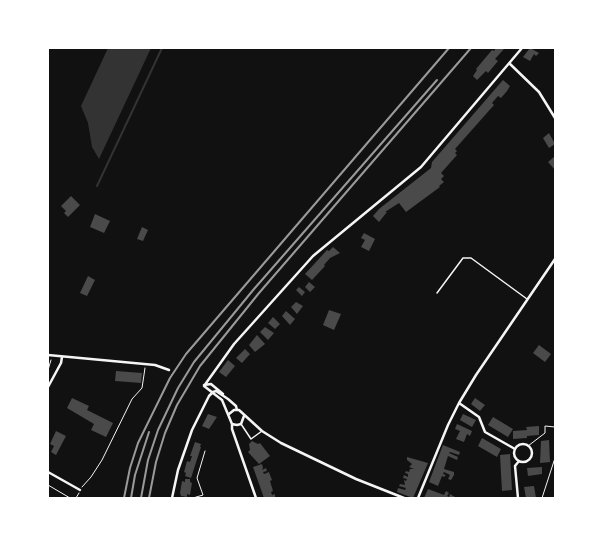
<!DOCTYPE html>
<html>
<head>
<meta charset="utf-8">
<style>
	body { margin:0 }
	#map { position:relative; width:603px; height:546px; overflow:hidden; background:#111; font-family:"Fira Sans Condensed",sans-serif }
	canvas { display:block }
	.frame { position:absolute; inset:0; border:49px solid #fff; pointer-events:none }
</style>
</head>
<body>
<div id="map">
<canvas width="603" height="546"></canvas>
<div class="frame"></div>
</div>
<script>
const context = document.querySelector('canvas').getContext('2d');
context.lineJoin = 'round';
function fill(path, color) { context.fillStyle = color; context.fill(path, 'evenodd'); }
const toPath = rows => new Path2D(rows.map(r => 'M' + r).join(''));
function trace(path, color, width, dash) { context.strokeStyle = color; context.lineWidth = width; context.lineCap = dash ? 'butt' : 'round'; context.setLineDash(dash || []); context.stroke(path); }
const water = toPath([
	[108,48,151,48,99,159,92,147,88,123,81,106]
]);
const stream = toPath([
	[97,186,162,48]
]);
const building = toPath([
	[496,48,504,49,495,59,498,61,488,73,486,71,477,80,473,76,477,70,476,69,492,50,494,51],
	[530,48,539,53,536,56,534,54,530,61,523,57],
	[503,80,510,86,507,91,501,98,498,96,492,103,494,105,455,149,457,151,455,153,457,155,441,173,444,176,441,179,444,182,439,186,440,187,406,212,399,203,385,212,387,212,379,222,373,216,379,209,431,168,432,162],
	[549,133,555,144,549,148,543,138],
	[555,156,555,170,548,162],
	[71,196,80,205,68,217,64,213,66,211,61,206],
	[95,214,110,221,104,233,90,227],
	[142,227,148,230,143,241,137,239],
	[364,233,375,239,369,251,361,247,365,240,361,238],
	[333,247,340,253,330,258,324,265,325,266,312,280,305,274,327,250,329,251],
	[88,276,95,280,87,296,80,293],
	[309,282,315,287,310,292,305,287],
	[299,287,305,292,302,296,296,290],
	[296,302,303,306,297,314,291,307],
	[329,310,341,314,334,330,323,325],
	[286,311,295,319,290,325,282,316],
	[273,317,280,324,275,329,268,323],
	[265,327,274,333,268,340,260,332],
	[257,335,265,344,255,352,249,345],
	[539,345,551,354,545,362,533,353],
	[245,349,250,354,242,363,236,358],
	[228,360,235,366,226,377,219,372],
	[116,371,142,373,141,383,115,381],
	[72,398,89,406,87,410,113,423,106,437,91,430,94,424,67,408],
	[475,398,485,405,480,411,471,404],
	[208,414,217,417,209,429,202,426],
	[463,414,476,420,472,427,460,420],
	[493,417,513,429,508,437,488,425],
	[457,424,472,431,470,436,467,434,464,442,456,439,460,431,455,429],
	[539,426,539,435,527,436,527,438,513,439,513,431,527,430,526,427],
	[56,431,66,436,56,455,51,452,54,446,50,444],
	[482,438,501,449,497,457,478,446],
	[549,440,550,462,540,463,541,441],
	[252,441,258,444,260,443,270,456,259,464,248,452,250,450,249,444],
	[195,442,201,444,200,447,201,447,191,478,185,476,186,473,184,472,187,461,190,462,192,456,190,456],
	[443,445,460,452,459,455,450,452,449,453,458,457,457,460,448,456,444,469,454,472,454,475,451,480,448,479,450,475,444,472,443,474,446,475,444,477,442,476,438,486,429,482],
	[510,454,512,490,502,491,500,455],
	[407,457,428,463,413,498,397,492,398,488,405,490,406,488,399,486,400,484,405,485,404,480,406,481,407,479,403,478,404,475,408,477,408,474,405,473,406,471,409,472,410,469,414,469,409,467,412,464,407,460],
	[262,464,263,468,262,470,266,468,267,471,263,472,264,474,269,472,270,475,272,480,270,481,273,491,271,492,272,495,275,494,275,498,264,498,253,467],
	[542,467,542,474,528,476,527,468],
	[185,479,190,479,190,482,192,483,190,495,187,494,187,497,181,496,180,493,182,481,185,482],
	[534,486,536,498,526,498,524,487],
	[428,489,444,495,446,491,449,493,447,496,449,497,450,494,455,497,454,498,424,498]
]);
const path = toPath([
	[48,370,51,360],
	[528,446,545,433,545,426,555,427],
	[48,485,70,498],
	[82,487,91,477,102,460,132,399,142,388,145,368],
	[76,498,79,493],
	[193,498,203,495,197,478,205,451],
	[542,498,555,458]
]);
const service = toPath([
	[437,293,463,258,471,258,527,299],
	[241,424,251,439,262,431]
]);
const minor = toPath([
	[509,63,539,92,555,118],
	[48,355,155,365,169,370],
	[204,385,211,384,223,394],
	[204,386,234,344,313,256,421,167,522,48],
	[204,386,222,400,232,424,237,425,241,424,244,416],
	[48,387,61,363,62,357],
	[213,392,216,391,228,399,236,406,237,410],
	[459,403,479,417,485,432,515,449],
	[229,414,234,410,239,410,262,431,281,443,356,479,404,498],
	[232,424,232,429,256,498],
	'514 453a9 9 0 1 1 18 0a9 9 0 1 1-18 0Z',
	[48,472,80,490],
	[172,498,178,470,192,430,209,396,213,392],
	[418,498,448,425,459,403,476,375,555,259],
	[518,498,515,466,519,461]
]);
const rail = toPath([
	[124,498,130,468,138,443,170,378,186,354,449,48],
	[131,498,135,475,149,432],
	[141,498,148,460,158,430,178,388,194,362,254,289,437,80],
	[149,498,156,462,165,433,177,405,200,366,259,293,471,48]
]);
fill(water, '#333');
trace(stream, '#333', 2);
fill(building, '#4a4a4a');
trace(path, '#f5f5f5', 1);
trace(service, '#f5f5f5', 1.5);
trace(minor, '#f5f5f5', 2.5);
trace(rail, '#9a9a9a', 2);
</script>
</body>
</html>
